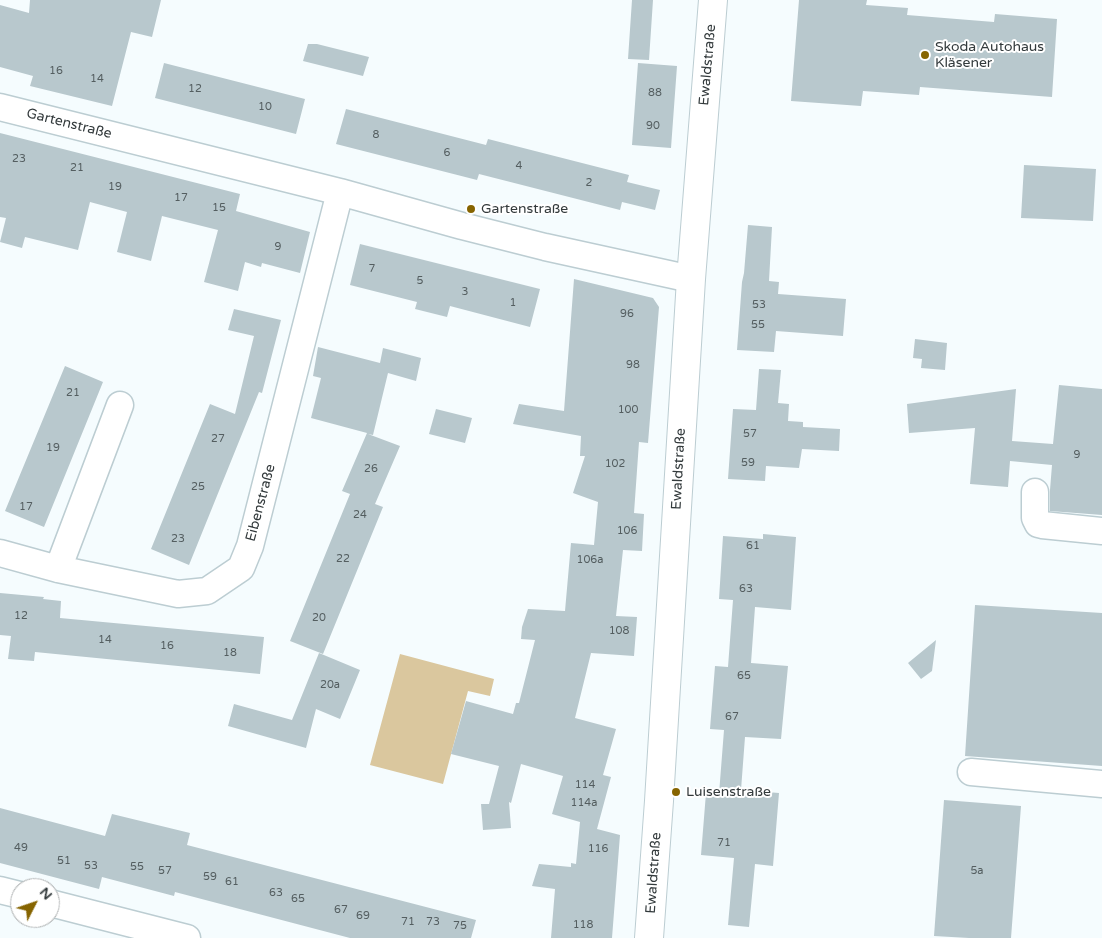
<!DOCTYPE html>
<html>
<head>
<meta charset="utf-8">
<style>
	body { margin:0 }
	#map { position:relative; width:1102px; height:938px; overflow:hidden; background:#f5fcfe; font-family:"Varela Round",sans-serif }
	canvas { display:block }
	.north { position:absolute; left:10px; top:878px; width:50px; height:50px; box-sizing:border-box; background:#fff; border:1px solid #adb0b1; border-radius:50%; rotate:49deg; font-size:14px; font-weight:700; line-height:20px; text-align:center; color:#333a3c }
	.north::after { content:''; display:block; margin:auto; width:18px; height:22px; background:#866400; clip-path:polygon(50% 0,100% 100%,50% 72%,0 100%) }
</style>
</head>
<body>
<div id="map">
<canvas width="1102" height="938"></canvas>
<div class="north">N</div>
</div>
<script>
const context = document.querySelector('canvas').getContext('2d');
context.lineJoin = 'round';
function fill(path, color) { context.fillStyle = color; context.fill(path, 'evenodd'); }
const toPath = rows => new Path2D(rows.map(r => 'M' + r).join(''));
function trace(path, color, width, dash) { context.strokeStyle = color; context.lineWidth = width; context.lineCap = dash ? 'butt' : 'round'; context.setLineDash(dash || []); context.stroke(path); }
function label(font, color, halo, rows, align = 'center') {
  context.font = font + ' "Varela Round",sans-serif'; context.lineWidth = 4; context.setLineDash([]); context.textBaseline = 'middle'; context.strokeStyle = halo; context.fillStyle = color; for (const [text, x, y, turn = 0] of rows) {
    context.save(); context.translate(x, y); context.rotate((+turn || 0) * Math.PI / 180); context.textAlign = isNaN(turn) ? turn : align; if (halo) context.strokeText(text, 0, 0); context.fillText(text, 0, 0); context.restore();
  }
}
const green = toPath([
	[400,654,494,679,490,696,468,691,443,784,370,765]
]);
const building = toPath([
	[30,0,161,0,152,37,131,32,112,106,30,86,33,76,0,67,0,5,29,13],
	[632,0,653,0,649,60,628,59],
	[799,0,867,0,866,5,908,8,907,15,994,22,995,14,1057,19,1052,97,920,87,919,95,863,91,861,106,791,101],
	[308,44,317,44,369,57,363,76,303,61],
	[164,63,305,99,296,134,155,98],
	[638,63,677,66,671,148,632,145],
	[346,109,486,145,488,139,629,175,627,182,660,190,655,210,622,202,620,210,479,174,477,180,336,144],
	[0,133,240,194,236,211,310,232,300,273,262,263,261,267,245,262,238,291,204,282,218,230,162,216,151,261,117,252,127,212,90,202,78,250,25,237,22,248,0,242,6,218,0,217],
	[1024,165,1096,169,1093,221,1021,218],
	[748,225,772,227,769,281,779,282,778,294,846,299,843,336,776,331,774,352,737,350,742,282,744,273],
	[360,244,540,289,530,327,450,306,447,317,415,309,417,302,350,285],
	[574,279,653,298,659,307,648,443,639,442,634,513,644,514,642,551,623,550,616,616,637,617,634,656,591,653,575,718,616,729,603,775,611,777,597,829,620,835,612,938,551,938,555,889,532,886,539,864,571,867,571,863,576,864,580,822,552,814,563,776,521,764,511,803,509,802,511,828,483,830,481,804,489,804,499,766,451,754,466,701,513,714,516,703,519,703,535,640,521,639,522,627,528,609,565,611,571,543,594,545,598,502,573,493,585,456,580,456,581,436,513,424,519,404,564,411],
	[234,309,281,320,262,393,259,392,189,565,151,549,210,404,235,414,254,336,228,330],
	[915,339,947,343,945,370,921,368,922,359,913,358],
	[318,347,380,363,383,348,421,358,416,381,388,373,373,435,368,434,400,446,375,504,383,507,323,654,290,641,350,494,342,491,367,433,311,418,321,378,313,376],
	[65,366,103,382,44,527,5,511],
	[759,369,781,370,778,403,789,404,788,421,803,422,803,427,840,429,839,451,802,449,799,468,766,466,765,481,728,479,733,409,756,410],
	[1059,385,1102,389,1102,515,1050,511,1050,490,1052,465,1010,461,1008,487,970,484,975,428,909,433,907,404,1016,389,1012,441,1053,444],
	[436,409,472,418,465,443,429,434],
	[763,534,796,537,791,610,755,607,751,663,788,666,781,739,745,737,741,790,779,793,773,866,755,864,749,927,728,925,734,858,701,855,706,793,719,794,724,730,710,729,715,666,728,667,733,600,719,599,723,536,763,539],
	[0,593,44,597,43,599,61,601,60,618,264,637,260,674,35,652,34,661,8,659,11,636,0,635],
	[975,605,1102,613,1102,766,965,756],
	[936,640,932,671,921,679,908,663],
	[319,653,360,670,340,719,316,709,306,748,228,726,234,704,292,720],
	[944,800,1021,806,1011,938,969,938,934,936],
	[0,808,105,836,112,814,190,833,187,845,476,920,471,938,350,938,175,892,174,896,102,877,99,889,0,863]
]);
const minor = toPath([
	[0,107,340,192,462,226,545,247,691,279],
	[1035,492,1035,518,1038,524,1042,525,1102,531],
	[0,553,58,569,178,594,207,591,241,568,250,546,340,192],
	[58,569,120,405],
	[971,772,1102,784],
	[0,890,20,895],
	[50,903,187,938]
]);
const major = toPath([
	[649,938,659,801,691,279,713,0]
]);
const markers = [
	[925,55,5,"#866400"],
	[471,209,5,"#866400"],
	[676,792,5,"#866400"]
];
const numberNames = [
	["16",56,71],
	["14",97,79],
	["12",195,89],
	["88",655,93],
	["10",265,107],
	["90",653,126],
	["8",376,135],
	["6",447,153],
	["23",19,159],
	["4",519,166],
	["21",77,168],
	["2",589,183],
	["19",115,187],
	["17",181,198],
	["15",219,208],
	["9",278,247],
	["7",372,269],
	["5",420,281],
	["3",465,292],
	["1",513,303],
	["53",759,305],
	["96",627,314],
	["55",758,325],
	["98",633,365],
	["21",73,393],
	["100",628,410],
	["57",750,434],
	["27",218,439],
	["19",53,448],
	["9",1077,455],
	["59",748,463],
	["102",615,464],
	["26",371,469],
	["25",198,487],
	["17",26,507],
	["24",360,515],
	["106",627,531],
	["23",178,539],
	["61",753,546],
	["22",343,559],
	["106a",590,560],
	["63",746,589],
	["12",21,616],
	["20",319,618],
	["108",619,631],
	["14",105,640],
	["16",167,646],
	["18",230,653],
	["65",744,676],
	["20a",330,685],
	["67",732,717],
	["114",585,785],
	["114a",584,803],
	["71",724,843],
	["49",21,848],
	["116",598,849],
	["51",64,861],
	["53",91,866],
	["55",137,867],
	["57",165,871],
	["5a",977,871],
	["59",210,877],
	["61",232,882],
	["63",276,893],
	["65",298,899],
	["67",341,910],
	["69",363,916],
	["71",408,922],
	["73",433,922],
	["118",583,925],
	["75",460,926]
];
const poiNames = [
	["Skoda Autohaus",935,47],
	["Kläsener",935,63],
	["Gartenstraße",481,209],
	["Luisenstraße",686,792]
];
const streetNames = [
	["Ewaldstraße",708,65,-85],
	["Gartenstraße",69,124,14],
	["Ewaldstraße",679,469,-87],
	["Eibenstraße",261,503,-75],
	["Ewaldstraße",654,873,-86]
];
fill(green, '#dac79e');
fill(building, '#b8c8cd');
trace(minor, '#bccdd2', 29);
trace(major, '#bccdd2', 30);
trace(minor, '#fff', 26);
trace(major, '#fff', 28);
for (const [x, y, r, color] of markers) { const dot = new Path2D(); dot.arc(x, y, r, 0, 2 * Math.PI); context.fillStyle = color; context.fill(dot); trace(dot, '#fff', 2); }
label('11px', '#545e60', null, numberNames);
label('14px', '#333a3c', '#fff', poiNames, 'left');
label('14px', '#333a3c', '#fff', streetNames);
</script>
</body>
</html>
